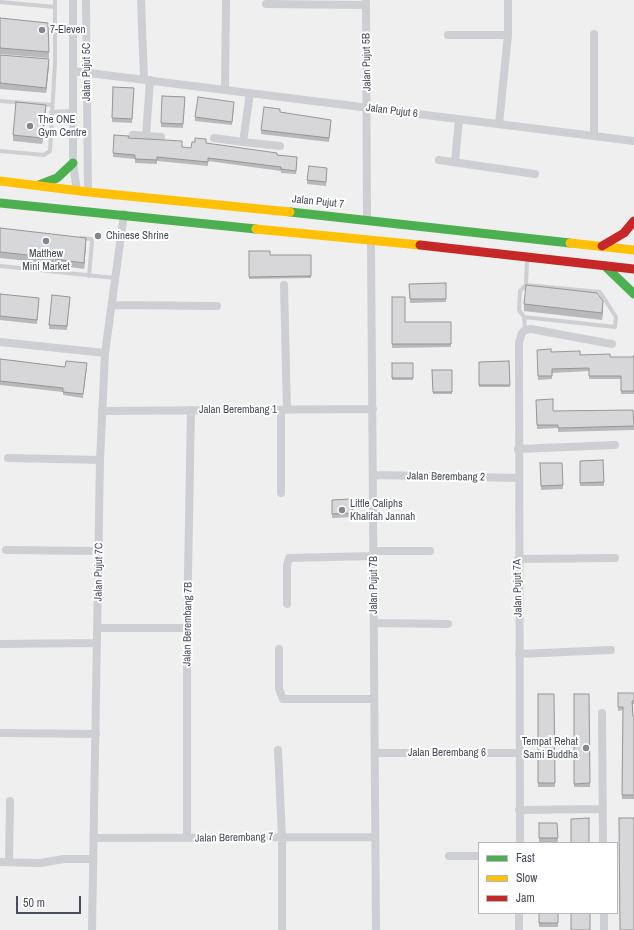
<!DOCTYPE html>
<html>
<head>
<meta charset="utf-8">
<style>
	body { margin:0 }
	#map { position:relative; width:634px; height:930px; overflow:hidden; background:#efefef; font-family:"Archivo Narrow",sans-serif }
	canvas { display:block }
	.legend { position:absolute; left:478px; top:842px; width:140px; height:72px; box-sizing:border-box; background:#fff; border:1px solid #b6b8bd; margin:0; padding:5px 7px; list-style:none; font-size:12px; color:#484d5a }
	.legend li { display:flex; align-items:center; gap:8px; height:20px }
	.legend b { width:20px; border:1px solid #b6b8bd }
	.scale { position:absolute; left:16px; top:896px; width:65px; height:18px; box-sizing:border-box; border:2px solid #484d5a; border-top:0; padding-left:5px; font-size:12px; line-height:14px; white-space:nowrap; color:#484d5a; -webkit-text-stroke:3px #fff; paint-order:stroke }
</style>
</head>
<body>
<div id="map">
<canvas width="634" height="930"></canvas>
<ul class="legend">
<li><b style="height:5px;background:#4caf50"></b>Fast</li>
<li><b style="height:5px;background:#ffc107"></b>Slow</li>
<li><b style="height:5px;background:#c62828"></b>Jam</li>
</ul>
<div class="scale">50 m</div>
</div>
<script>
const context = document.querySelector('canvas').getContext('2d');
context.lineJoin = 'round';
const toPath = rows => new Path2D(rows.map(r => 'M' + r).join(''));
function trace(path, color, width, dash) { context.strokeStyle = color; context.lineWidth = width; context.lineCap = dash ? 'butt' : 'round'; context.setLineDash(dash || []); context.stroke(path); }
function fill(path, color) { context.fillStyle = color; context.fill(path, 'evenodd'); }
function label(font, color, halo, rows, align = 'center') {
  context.font = font + ' "Archivo Narrow",sans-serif'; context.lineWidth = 4; context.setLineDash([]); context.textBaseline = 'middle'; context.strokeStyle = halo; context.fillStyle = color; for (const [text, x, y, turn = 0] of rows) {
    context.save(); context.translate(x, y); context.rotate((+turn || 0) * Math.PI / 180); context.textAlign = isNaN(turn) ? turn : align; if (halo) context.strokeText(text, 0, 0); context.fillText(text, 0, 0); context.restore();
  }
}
const lane = toPath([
	[0,2,55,7],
	[0,101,52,105],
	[51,112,73,111],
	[0,151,44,155,50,151,55,62,55,0],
	[81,238,91,239,92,241,89,276],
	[0,266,115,278],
	[526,285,600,292,616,317,615,327,524,317,519,310,520,291,526,285],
	[526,285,527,258],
	[524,317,525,330]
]);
const street = toPath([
	[73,0,73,163,77,191],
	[86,0,88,192],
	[141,0,144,79],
	[366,0,367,219],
	[266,4,366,5],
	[448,35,508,35],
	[73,71,594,136,594,34],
	[225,90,226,0],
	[499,124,508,35,508,0],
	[133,135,161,137],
	[146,136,150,80],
	[594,136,634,141],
	[214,138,243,142,250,93],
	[243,142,280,146],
	[439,160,535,174],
	[455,162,459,119],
	[371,240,376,930],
	[284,285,287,410],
	[112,305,217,306],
	[0,342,105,353],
	[281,410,281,493],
	[102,411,373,409],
	[518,449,615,445],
	[8,458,100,460],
	[373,475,518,478],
	[6,550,99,551],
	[373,551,430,551],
	[518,559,615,558],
	[287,604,287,565,289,558,373,556],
	[374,623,448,624],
	[98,628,187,628],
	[0,644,97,643],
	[279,649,279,689,283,699,374,699],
	[519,654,611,650],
	[602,713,603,843],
	[2,733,96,734],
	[278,750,282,837,282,930],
	[375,753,519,753],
	[519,810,603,809],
	[94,838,375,837],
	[187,838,187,628,191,410],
	[520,843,519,342,522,333,525,330,531,329,612,344],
	[449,856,479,856],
	[0,862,40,863,64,859,93,859],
	[9,862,10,801],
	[604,913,604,930],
	[92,930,100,460,105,353,124,214],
	[519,930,519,913]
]);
const fast = toPath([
	[39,185,57,178,73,163],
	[0,203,256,229],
	[290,212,570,243],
	[605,266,634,294]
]);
const slow = toPath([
	[0,181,88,192,290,212],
	[256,229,420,245],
	[570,243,634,250]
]);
const jam = toPath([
	[420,245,634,269],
	[602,246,624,233,634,221]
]);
const wall = toPath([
	[0,18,48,23,49,58,0,54],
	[0,55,49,65,46,93,0,89],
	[113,87,134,88,132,123,112,122],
	[162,96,185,97,183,128,161,127],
	[234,106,232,125,195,121,195,117],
	[46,111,42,144,13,141,13,135],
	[280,113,331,124,329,142,261,134,261,130],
	[128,138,182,147,191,148,206,143,277,155,297,161,296,174,281,173,281,171,208,161,208,166,157,161,157,164,135,163,135,159,113,157,113,153],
	[327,172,326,186,307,184,307,180],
	[0,228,86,244,84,269,55,265,55,264,0,258],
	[249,251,270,255,311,255,311,278,249,279],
	[446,283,446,302,410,303,409,284],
	[0,297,39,302,37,324,0,320],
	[392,297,405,322,451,322,451,347,392,348],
	[70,300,67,330,49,329,49,325],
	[524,304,603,308,602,320,524,311],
	[537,350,551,352,610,357,634,357,634,355,634,394,621,394,621,379,589,379,589,371,552,373,552,379,538,380],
	[0,359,65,367,87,367,83,398,63,395,63,392,0,385],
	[509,361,510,387,479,387,479,362],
	[392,363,413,363,413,380,392,380],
	[432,370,452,370,452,394,433,394],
	[536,400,553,411,634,426,634,430,558,432,558,428,537,429],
	[580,461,604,482,604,486,580,486],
	[540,463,562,463,563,489,541,490],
	[352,499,353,517,332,518,332,500],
	[618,693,634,693,634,704,633,704,633,716,634,716,634,799,622,799,623,710,618,711],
	[538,694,554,694,555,787,538,787],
	[574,694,589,694,590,787,574,787],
	[539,823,557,823,558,842,539,842],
	[539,913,558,913,558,927,539,927]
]);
const shadedWall = toPath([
	[49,59,49,65,46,93,46,88],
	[46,105,46,111,42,144,42,138],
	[86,238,86,244,84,269,84,263],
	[603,301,603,308,602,320,602,313]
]);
const building = toPath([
	[0,18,48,23,49,52,0,48,0,18],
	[0,55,49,59,46,88,0,83,0,55],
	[113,87,134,88,132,119,112,118,113,87],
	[162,96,185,97,183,124,161,123,162,96],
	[198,97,234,102,232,122,195,117,198,97],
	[16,102,46,105,42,138,13,135,16,102],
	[264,107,280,109,280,112,331,120,329,138,261,130,264,107],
	[114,135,129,136,128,138,182,141,182,147,191,148,192,142,195,142,195,138,206,139,206,143,277,153,277,155,297,157,296,171,281,169,281,167,208,158,208,162,157,157,157,160,135,159,135,155,113,153,114,135],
	[309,166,327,168,326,182,307,180,309,166],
	[0,228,86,238,84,263,55,259,55,258,0,252,0,228],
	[249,251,270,251,270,255,311,255,311,276,249,277,249,251],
	[446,283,446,299,410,299,409,284,446,283],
	[526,285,597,293,603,301,602,313,524,304,526,285],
	[0,294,39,298,37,320,0,316,0,294],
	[52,295,70,297,67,326,49,325,52,295],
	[392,297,405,297,405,322,451,322,451,344,392,344,392,297],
	[551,349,551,352,580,351,580,355,610,354,610,357,634,357,634,355,634,391,621,391,621,376,589,376,589,368,552,369,552,376,538,376,537,350,551,349],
	[0,359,65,367,66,361,87,363,83,394,63,392,63,388,0,381,0,359],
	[509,361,510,385,479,385,479,362,509,361],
	[392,363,413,363,413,378,392,378,392,363],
	[432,370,452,370,452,392,433,392,432,370],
	[553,399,553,411,633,410,634,426,558,428,558,425,537,425,536,400,553,399],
	[603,460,604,482,580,483,580,461,603,460],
	[540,463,562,463,563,485,541,486,540,463],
	[352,499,353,513,332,514,332,500,352,499],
	[618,693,634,693,634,701,632,701,633,716,634,716,634,795,622,795,623,707,618,707,618,693],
	[538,694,554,694,555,783,538,783,538,694],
	[574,694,589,694,590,783,574,784,574,694],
	[589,818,589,843,571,843,571,819,589,818],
	[619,818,634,818,634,930,620,930,619,818],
	[539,823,557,823,558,838,539,838,539,823],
	[539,913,558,913,558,923,539,923,539,913],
	[571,913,590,913,590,930,571,930,571,913]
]);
const markers = [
	[42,30,4,"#82868e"],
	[30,126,4,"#82868e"],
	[98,236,4,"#82868e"],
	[46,241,4,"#82868e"],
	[342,510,4,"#82868e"],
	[586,748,4,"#82868e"]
];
const poiNames = [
	["7-Eleven",50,30],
	["The ONE",38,120],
	["Gym Centre",38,133],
	["Chinese Shrine",106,236],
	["Matthew",46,254,"center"],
	["Mini Market",46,267,"center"],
	["Little Caliphs",350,504],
	["Khalifah Jannah",350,517],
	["Tempat Rehat",578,742,"right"],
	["Sami Buddha",578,755,"right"]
];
const streetNames = [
	["Jalan Pujut 5B",367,62,-91],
	["Jalan Pujut 5C",87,72,-90],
	["Jalan Pujut 6",392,111,7],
	["Jalan Pujut 7",318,202,6],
	["Jalan Berembang 1",238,410],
	["Jalan Berembang 2",446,477,1],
	["Jalan Pujut 7C",99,572,-89],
	["Jalan Pujut 7B",374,585,-90],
	["Jalan Pujut 7A",518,588,-91],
	["Jalan Berembang 7B",188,624,-89],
	["Jalan Berembang 6",447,753],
	["Jalan Berembang 7",234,838,-1]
];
trace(lane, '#cdcfd2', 4);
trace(street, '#cdcfd2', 8);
trace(fast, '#4caf50', 9);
trace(slow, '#ffc107', 9);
trace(jam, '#c62828', 9);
fill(wall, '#b9b9bb');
fill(shadedWall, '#969698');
fill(building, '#d7d7d9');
trace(building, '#969698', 1);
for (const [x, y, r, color] of markers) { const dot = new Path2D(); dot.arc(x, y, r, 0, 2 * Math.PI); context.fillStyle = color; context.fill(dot); trace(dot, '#fff', 1.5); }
label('11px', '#484d5a', '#fff', poiNames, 'left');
label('11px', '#484d5a', '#fff', streetNames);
</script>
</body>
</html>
